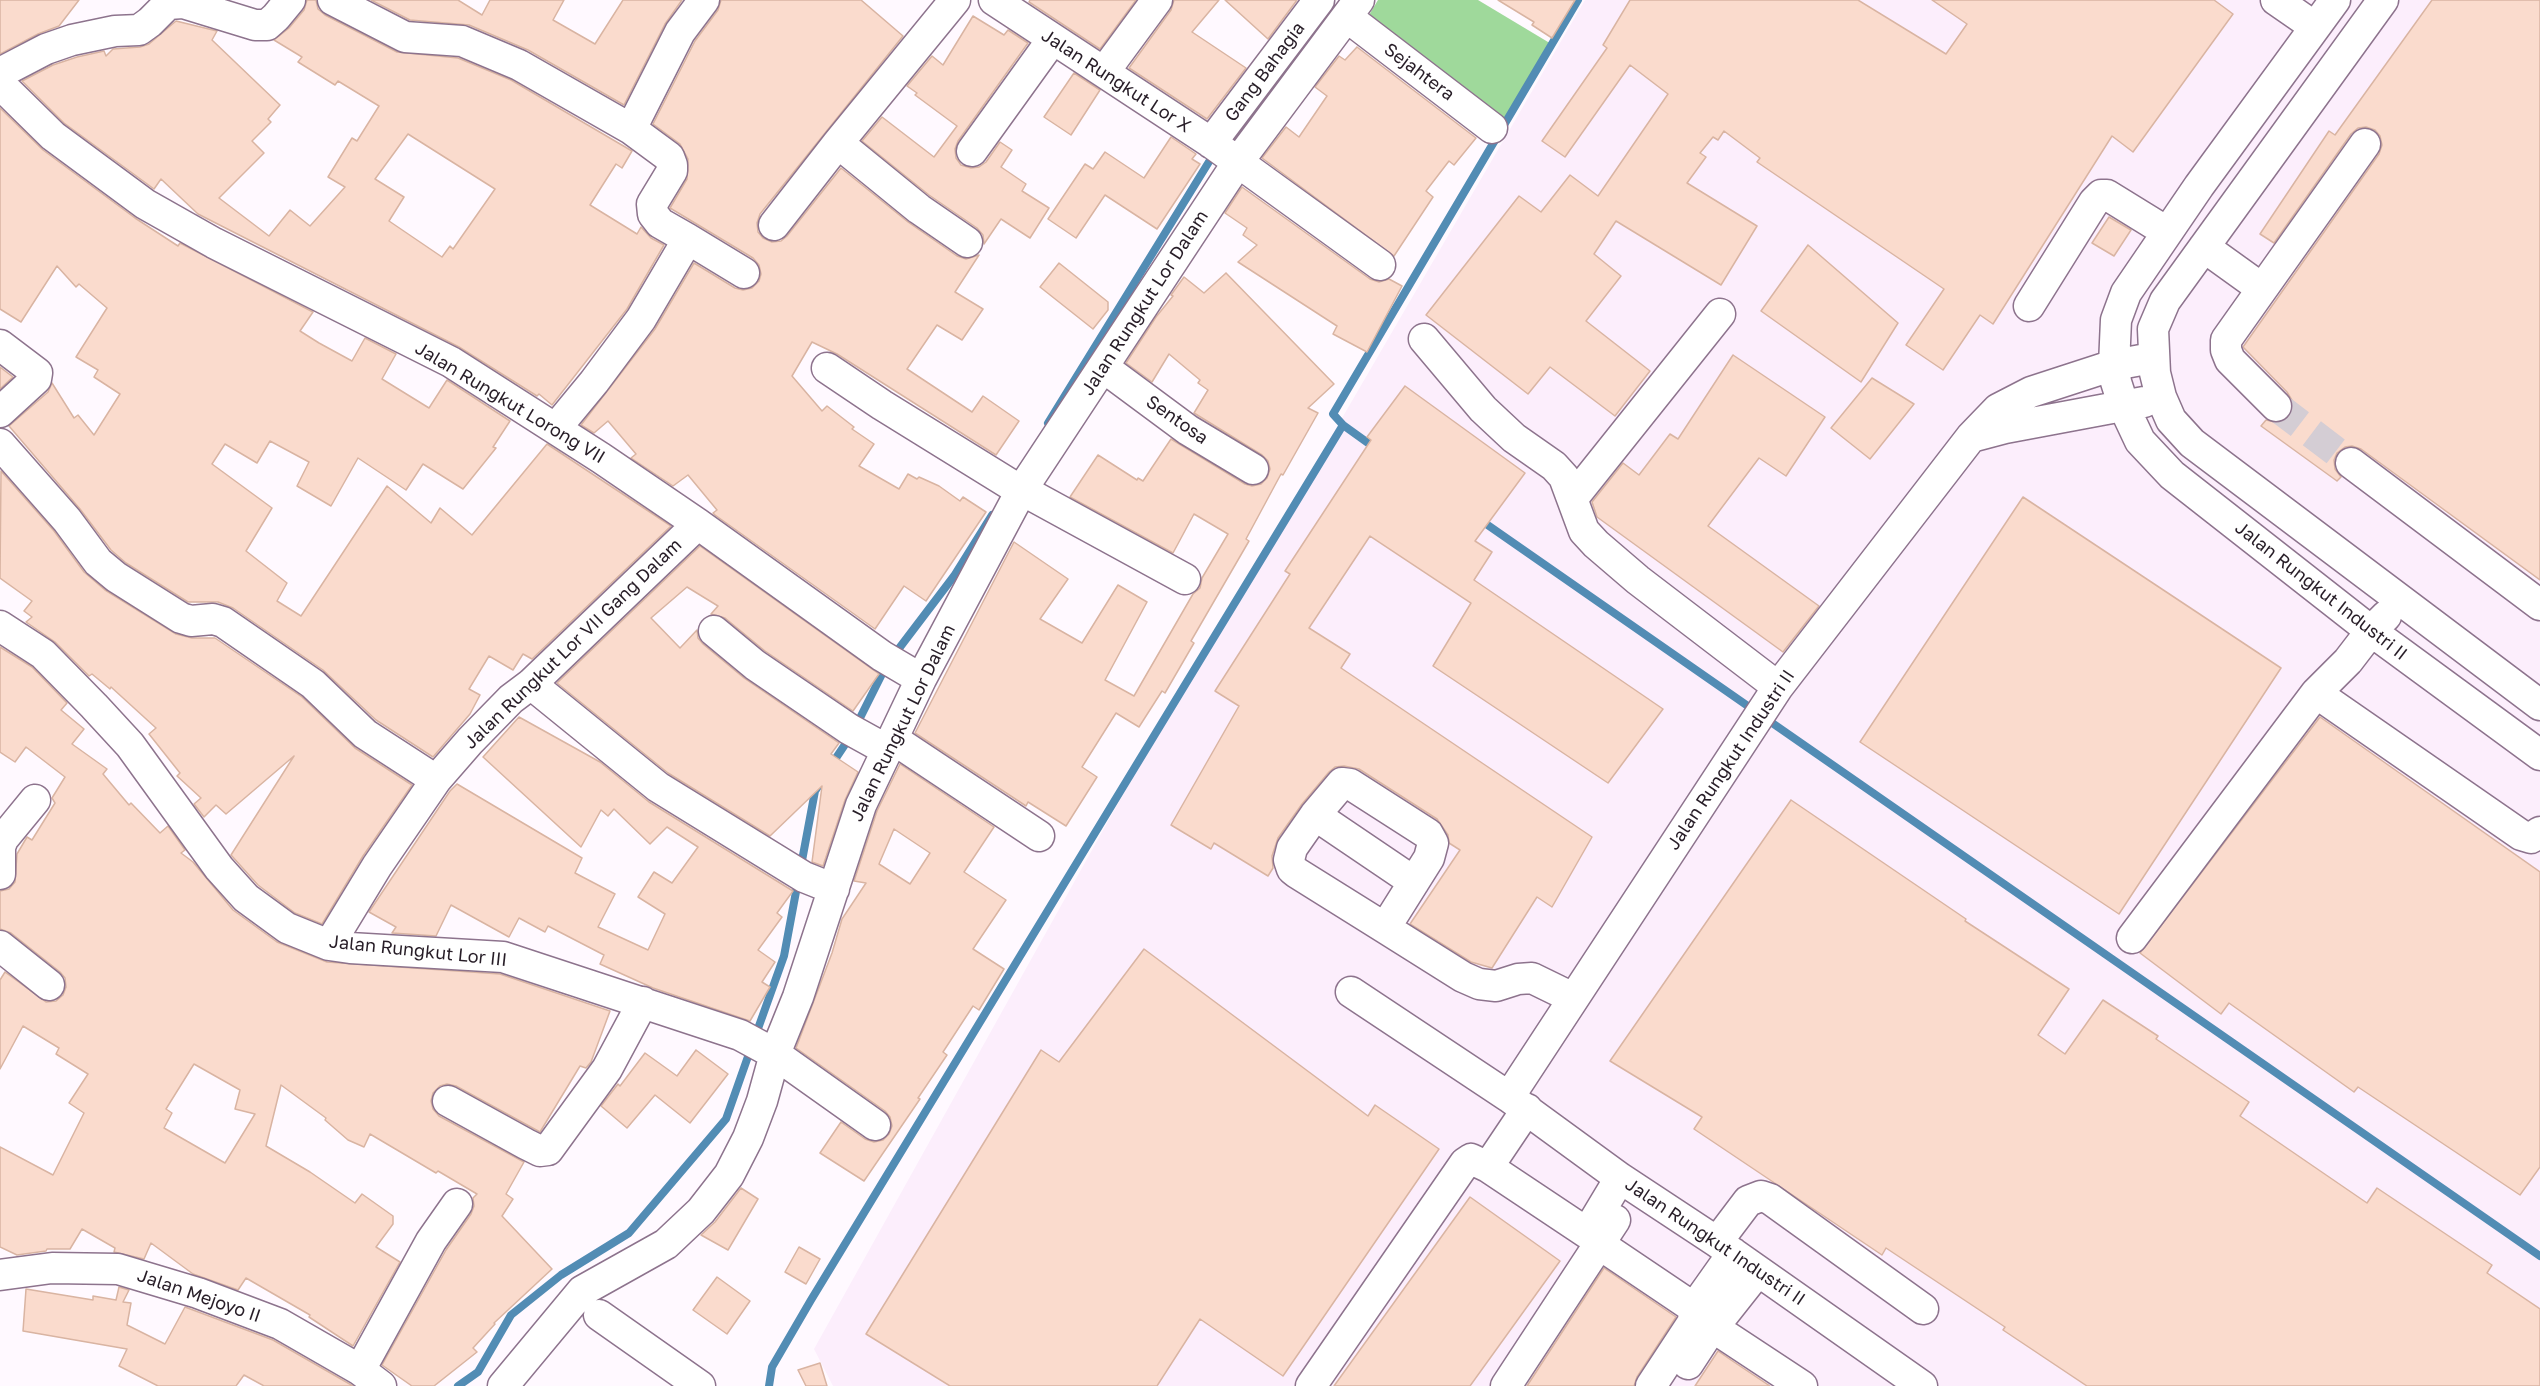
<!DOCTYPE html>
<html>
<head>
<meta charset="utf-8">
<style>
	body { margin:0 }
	canvas { display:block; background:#fff9ff }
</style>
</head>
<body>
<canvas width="2540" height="1386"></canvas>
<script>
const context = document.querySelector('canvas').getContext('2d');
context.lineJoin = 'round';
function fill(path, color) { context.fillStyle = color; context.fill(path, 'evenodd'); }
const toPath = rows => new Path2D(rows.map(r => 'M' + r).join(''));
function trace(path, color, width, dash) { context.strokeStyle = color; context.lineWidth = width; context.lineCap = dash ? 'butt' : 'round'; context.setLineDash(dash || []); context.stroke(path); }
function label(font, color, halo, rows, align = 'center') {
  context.font = font + ' "Golos Text",sans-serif'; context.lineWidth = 5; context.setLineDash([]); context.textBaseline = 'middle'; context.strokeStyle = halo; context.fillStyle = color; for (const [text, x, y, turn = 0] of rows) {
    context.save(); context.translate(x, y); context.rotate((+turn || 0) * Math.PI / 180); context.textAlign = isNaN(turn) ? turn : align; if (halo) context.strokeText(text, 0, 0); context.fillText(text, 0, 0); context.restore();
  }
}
const built = toPath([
	[1585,0,2540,0,2540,1386,833,1386,814,1349,1116,807]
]);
const green = toPath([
	[1378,0,1478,0,1553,45,1503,128,1366,20]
]);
const stream = toPath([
	[1048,423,1215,152],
	[1375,448,1343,425,1333,414,1578,0],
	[1479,519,1755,711],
	[894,655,954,576,992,515],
	[1765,718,2540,1256],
	[856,726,887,664],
	[832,764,850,737],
	[801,866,815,791,819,785],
	[755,1037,784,956,798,881],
	[458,1386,478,1372,511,1315,561,1275,629,1233,726,1119,751,1048],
	[769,1386,772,1367,811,1300,1343,425]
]);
const building = toPath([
	[0,0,79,0,59,26,38,34,0,54,0,0],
	[307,0,316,0,318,9,325,15,397,52,458,58,511,80,632,151,622,168,616,164,590,205,637,234,641,227,651,238,664,245,627,309,552,405,539,394,537,396,459,347,198,214,161,179,154,189,64,123,22,81,53,65,77,57,104,51,106,56,113,49,140,47,149,44,176,21,217,31,212,40,280,105,268,119,271,122,252,141,264,153,219,198,269,236,290,210,310,226,345,187,328,177,352,138,357,141,379,106,338,81,335,85,298,62,302,57,274,40,289,28,304,10,307,0],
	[408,134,495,189,453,249,450,246,442,257,389,221,404,197,375,179,408,134],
	[371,0,458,0,482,15,490,0,564,0,553,20,595,44,623,0,682,0,665,24,624,105,528,50,469,25,410,20,371,0],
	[721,0,861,0,903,36,760,214,757,223,758,232,763,238,772,242,781,241,787,236,841,168,908,222,957,256,966,259,979,255,955,292,983,309,962,340,937,325,907,369,972,412,983,396,1019,421,996,455,837,354,812,342,792,376,822,411,827,406,854,427,852,429,874,444,859,466,899,489,908,474,917,479,919,477,939,486,960,501,963,497,986,512,926,601,904,586,875,629,715,515,713,513,717,510,688,475,673,486,631,458,636,454,608,421,594,433,581,425,655,329,694,263,735,288,743,290,752,288,759,281,761,274,759,265,753,258,670,208,687,179,688,159,680,144,653,124,695,41,718,10,721,0],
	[1030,0,1136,0,1100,49,1029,2,1030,0],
	[1174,0,1219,0,1192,32,1246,68,1207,119,1129,68,1171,10,1174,0],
	[1225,0,1297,0,1268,39,1225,0],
	[1498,0,1575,0,1552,38,1532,25,1534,22,1498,0],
	[1630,0,1858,0,1946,54,1967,24,1932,0,2214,0,2233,14,2133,152,2112,136,1993,324,1980,315,1943,370,1906,345,1944,289,1757,162,1760,158,1724,131,1718,140,1713,137,1700,153,1706,157,1687,183,1757,226,1721,285,1616,221,1594,254,1621,276,1586,321,1650,371,1615,416,1550,367,1528,394,1426,315,1519,196,1541,212,1570,175,1598,196,1668,94,1630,65,1565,157,1542,141,1607,48,1603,45,1630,0],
	[2432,0,2540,0,2540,580,2361,449,2352,446,2345,447,2337,453,2334,460,2335,469,2341,477,2337,481,2261,426,2266,420,2280,423,2288,419,2292,411,2293,402,2287,392,2243,347,2379,154,2382,145,2380,136,2375,130,2366,127,2358,128,2351,134,2274,243,2260,234,2329,131,2335,135,2432,0],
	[973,16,1004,35,1008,30,1028,43,958,141,955,149,956,158,961,165,971,168,979,167,986,162,1000,142,1012,150,1001,167,1026,184,1022,191,1049,208,1030,238,1001,219,984,244,983,235,977,228,929,195,862,141,882,117,934,157,957,126,915,95,917,93,907,86,932,56,943,65,973,16],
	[1357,47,1476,138,1454,165,1449,161,1426,191,1433,197,1394,256,1262,158,1286,127,1299,137,1327,96,1315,87,1339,56,1345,60,1357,47],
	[1074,73,1100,90,1071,135,1044,117,1074,73],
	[0,108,43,150,135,218,178,246,180,243,313,312,300,331,319,343,352,361,365,338,396,354,382,379,429,408,447,380,510,421,493,447,496,448,463,489,423,464,406,490,358,458,331,506,297,486,309,462,270,441,257,463,225,444,212,464,272,508,246,551,287,583,277,601,301,616,387,486,431,523,440,508,472,535,547,444,671,526,532,659,523,654,513,670,489,656,469,689,480,695,470,714,433,757,376,720,323,670,233,608,218,602,188,602,126,563,111,550,80,509,9,426,48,392,52,383,74,418,78,415,94,435,120,394,94,377,98,370,76,357,107,308,79,284,76,287,57,266,21,322,0,309,0,108],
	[1171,137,1196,154,1192,159,1200,164,1157,229,1105,195,1076,238,1048,219,1085,164,1093,169,1105,152,1144,178,1171,137],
	[1242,187,1370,279,1379,282,1389,279,1402,286,1367,352,1333,334,1337,326,1238,262,1257,245,1243,235,1247,228,1225,213,1242,187],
	[2109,217,2131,230,2114,256,2092,243,2109,217],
	[1808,245,1898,323,1861,382,1761,311,1808,245],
	[1059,263,1108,302,1108,310,1093,329,1040,287,1059,263],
	[1226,273,1334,384,1308,408,1318,413,1283,475,1281,474,1246,539,1249,541,1191,641,1194,643,1165,693,1162,691,1139,727,1116,713,1082,767,1097,777,1066,826,1028,802,1026,806,915,733,1014,542,1068,579,1040,619,1082,643,1118,585,1147,602,1105,680,1134,696,1193,594,1200,588,1202,578,1228,534,1194,514,1173,553,1070,497,1098,455,1137,480,1138,478,1143,481,1171,439,1245,484,1252,486,1261,484,1267,478,1270,469,1268,461,1262,455,1194,413,1208,390,1198,383,1200,380,1169,354,1152,382,1126,363,1156,317,1173,296,1171,295,1184,277,1204,293,1226,273],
	[1733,355,1825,417,1786,476,1759,458,1708,526,1819,606,1783,652,1597,517,1592,502,1623,463,1639,475,1670,434,1678,439,1733,355],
	[0,367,13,377,0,389,0,367],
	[1872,378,1914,404,1870,459,1831,428,1872,378],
	[1405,386,1525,473,1475,541,1492,552,1474,580,1663,709,1608,783,1433,666,1471,603,1370,536,1309,628,1350,654,1341,668,1592,837,1552,907,1537,897,1492,968,1471,962,1410,924,1460,850,1449,843,1448,835,1437,819,1359,769,1344,766,1335,767,1329,772,1302,804,1278,838,1272,856,1273,868,1268,876,1214,843,1211,849,1171,825,1239,706,1215,691,1290,574,1285,571,1371,440,1367,437,1405,386],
	[1,471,54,531,84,572,105,590,176,634,192,638,215,638,302,697,355,748,412,785,363,856,322,924,295,913,258,885,231,855,294,756,226,814,216,805,204,817,194,804,201,798,177,776,180,773,149,734,156,728,111,687,110,689,92,674,89,676,55,642,26,622,32,617,24,611,32,601,0,578,1,471],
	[2023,497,2281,668,2119,914,1860,742,2023,497],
	[700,546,879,674,853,711,765,651,725,618,711,614,718,606,687,587,651,618,680,648,697,630,698,638,703,644,744,678,839,743,831,754,858,772,845,800,823,866,812,862,822,786,770,836,668,773,557,683,700,546],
	[0,647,32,667,67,703,61,710,84,729,72,744,107,769,103,774,129,805,131,803,160,833,168,826,185,850,181,853,193,862,233,910,277,942,327,962,500,974,610,1011,591,1062,586,1068,580,1066,540,1132,456,1086,447,1084,440,1086,433,1093,431,1101,433,1109,439,1116,524,1162,506,1194,513,1199,502,1216,552,1269,494,1323,495,1324,473,1348,477,1352,434,1386,412,1386,382,1365,446,1250,471,1214,474,1206,473,1198,477,1194,438,1171,436,1173,370,1134,364,1147,348,1140,325,1120,326,1118,281,1085,266,1146,310,1172,355,1203,362,1194,393,1216,393,1224,376,1247,400,1262,353,1346,309,1317,310,1315,246,1278,238,1290,193,1274,151,1243,144,1259,114,1252,115,1248,82,1229,70,1249,47,1249,46,1251,17,1255,0,1247,0,1147,53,1175,84,1113,69,1103,88,1074,56,1054,59,1048,23,1026,0,1069,0,980,5,972,46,1002,56,1001,63,995,66,987,65,978,60,972,11,933,0,929,0,891,9,889,15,882,17,854,27,837,32,840,55,803,52,798,65,777,26,747,15,762,0,752,0,647],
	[194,1064,240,1090,235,1109,255,1114,225,1163,164,1128,172,1113,166,1109,194,1064],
	[519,717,600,762,649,802,793,891,777,913,782,917,758,950,775,962,762,982,770,987,750,1021,653,988,600,964,604,955,548,926,545,932,519,918,509,937,451,905,436,936,392,933,396,927,369,912,450,791,457,784,582,858,575,873,615,894,598,927,648,950,665,914,638,897,654,872,672,883,698,847,667,827,650,844,614,809,608,816,601,810,581,847,483,757,519,717],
	[2320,717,2540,872,2540,1167,2520,1195,2358,1087,2354,1092,2229,1003,2221,1014,2140,953,2320,717],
	[900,764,994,827,964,872,1006,900,973,949,1004,969,979,1010,973,1006,943,1052,947,1055,918,1098,920,1099,864,1181,820,1153,841,1122,865,1139,874,1142,883,1140,889,1134,892,1126,890,1117,885,1111,796,1048,832,953,842,919,866,883,854,881,877,811,900,764],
	[894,829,930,853,910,884,879,864,894,829],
	[1791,800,1966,919,1965,921,2069,989,2038,1035,2065,1054,2103,1000,2158,1036,2156,1039,2249,1102,2240,1116,2367,1203,2377,1188,2492,1265,2487,1273,2540,1309,2540,1386,2087,1386,2003,1330,2005,1327,1886,1248,1882,1255,1694,1129,1702,1117,1610,1061,1791,800],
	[1144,949,1368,1116,1375,1105,1439,1149,1283,1376,1200,1319,1157,1386,950,1386,866,1334,1041,1050,1059,1062,1144,949],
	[696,1050,728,1074,690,1123,655,1095,627,1128,601,1106,618,1084,620,1086,645,1053,677,1076,696,1050],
	[741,1188,758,1199,728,1250,701,1235,715,1222,741,1188],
	[1470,1197,1560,1261,1470,1386,1334,1386,1470,1197],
	[799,1247,820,1259,806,1284,785,1272,799,1247],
	[1604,1268,1676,1317,1637,1377,1634,1386,1527,1386,1604,1268],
	[717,1277,750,1301,727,1334,693,1310,717,1277],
	[119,1287,129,1290,123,1302,131,1303,127,1325,165,1344,185,1307,273,1340,353,1386,264,1386,244,1375,236,1386,158,1386,119,1366,127,1349,23,1331,26,1289,93,1300,93,1296,116,1300,119,1287],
	[1718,1351,1731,1360,1770,1386,1695,1386,1718,1351],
	[820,1363,827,1386,806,1386,798,1370,820,1363]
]);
const minorTunnel = toPath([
	[2276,406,2351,463]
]);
const minor = toPath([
	[333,0,405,37,462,41,519,65,631,129,669,157,672,165,672,171,652,204,653,214,660,223,688,239,641,319,594,382,556,428],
	[994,0,1213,144,1380,265],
	[2276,0,2315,27],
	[2335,0,2199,186,2126,293,2116,320,2114,365,2116,382,2124,407,2140,441,2172,475,2371,631,2540,755],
	[2383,0,2165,301,2153,329,2155,373,2161,397,2171,420,2192,443,2540,705],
	[1347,17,1492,128],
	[1104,72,1157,0],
	[0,73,46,49,72,40,115,31,139,30,150,22,168,4,183,3,255,25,267,25,276,17,290,0],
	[0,84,53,136,145,204,214,243,451,362,601,458,698,524,882,656,921,679],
	[631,129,680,32,704,0],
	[838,143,919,209,967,242],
	[1211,143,1319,0],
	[972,151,1052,40],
	[774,225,838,143,955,0],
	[688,239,744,273],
	[2204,247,2261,288],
	[2029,306,2094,202,2101,195,2107,195,2167,232],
	[1424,339,1483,409,1514,438,1554,466,1564,477,1584,531,1596,544,1638,580,1778,687],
	[0,345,37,373,36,379,0,412],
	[1103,367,1188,430,1253,469],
	[827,368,882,405,1021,491],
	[2276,406,2230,360,2226,350,2226,340,2365,144],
	[1971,437,2005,428,2144,402],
	[0,444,67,520,98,562,116,577,181,618,191,621,213,619,223,622,313,684,365,734,436,780],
	[2351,463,2540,605],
	[1022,490,1185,579],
	[1573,498,1720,314],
	[2386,616,2371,631,2348,661,2316,693,2521,835,2531,838,2540,832],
	[0,626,43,654,94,706,130,745,219,868,246,898,287,928,329,945,350,948,503,957,740,1035,775,1054,875,1125],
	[714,631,755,665,849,729,887,750],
	[531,684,658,787,804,877,834,889],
	[893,739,1039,836],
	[1315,815,1414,882],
	[0,874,0,847,3,839,35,800],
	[1385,928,1429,858,1433,843,1428,834,1350,784,1342,783,1315,815,1292,848,1289,860,1292,869,1297,873,1385,928,1463,977,1479,984,1496,986,1518,979,1532,978,1573,998],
	[2132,938,2316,693],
	[329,945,377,866,436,780,470,741,511,699,531,684,698,524],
	[0,946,49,985],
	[1351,992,1509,1097,1620,1178,1717,1242,1922,1386],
	[1509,1097,1778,687,1971,437,1998,409,2031,392,2114,365,2152,358],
	[448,1101,526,1144,540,1151,548,1150,607,1069,643,1002],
	[1488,1167,1527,1109],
	[1717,1242,1748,1201,1761,1196,1770,1199,1923,1309],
	[1599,1244,1694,1308,1693,1322,1651,1386],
	[0,1275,52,1268,118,1269,198,1293,280,1324,360,1370,381,1386],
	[1694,1308,1733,1253],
	[599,1315,700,1386],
	[1714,1328,1802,1386],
	[1688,1364,1705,1338,1758,1271],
	[360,1370,431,1241,457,1204],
	[503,1386,582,1291,666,1244,701,1211,729,1175,748,1138,762,1101,775,1054,798,997,861,805,921,679,1021,491,1238,162,1359,0],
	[1311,1386,1465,1163,1471,1159,1488,1167,1587,1233,1620,1178],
	[1506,1386,1615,1220]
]);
const streetNames = [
	["Gang Bahagia",1265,72,-53],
	["Sejahtera",1419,72,37],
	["Jalan Rungkut Lor X",1116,81,33],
	["Jalan Rungkut Lor Dalam",1145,303,-57],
	["Jalan Rungkut Lorong VII",510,403,31],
	["Sentosa",1177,420,35],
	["Jalan Rungkut Industri II",2321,591,38],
	["Jalan Rungkut Lor VII Gang Dalam",573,644,-44],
	["Jalan Rungkut Lor Dalam",903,723,-64],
	["Jalan Rungkut Industri II",1731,760,-56],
	["Jalan Rungkut Lor III",418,951,6],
	["Jalan Rungkut Industri II",1715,1242,34],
	["Jalan Mejoyo II",199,1296,19]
];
fill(built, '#fceefc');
fill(green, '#9fd99b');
trace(stream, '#528cb4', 8);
fill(building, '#fadbcd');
trace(building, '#d9b4a2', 1.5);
trace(minorTunnel, '#d4cdd4', 30, [30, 15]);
trace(minor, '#8d738d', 33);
trace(minor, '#fff', 30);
label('18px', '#271d27', '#fff', streetNames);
</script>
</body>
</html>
